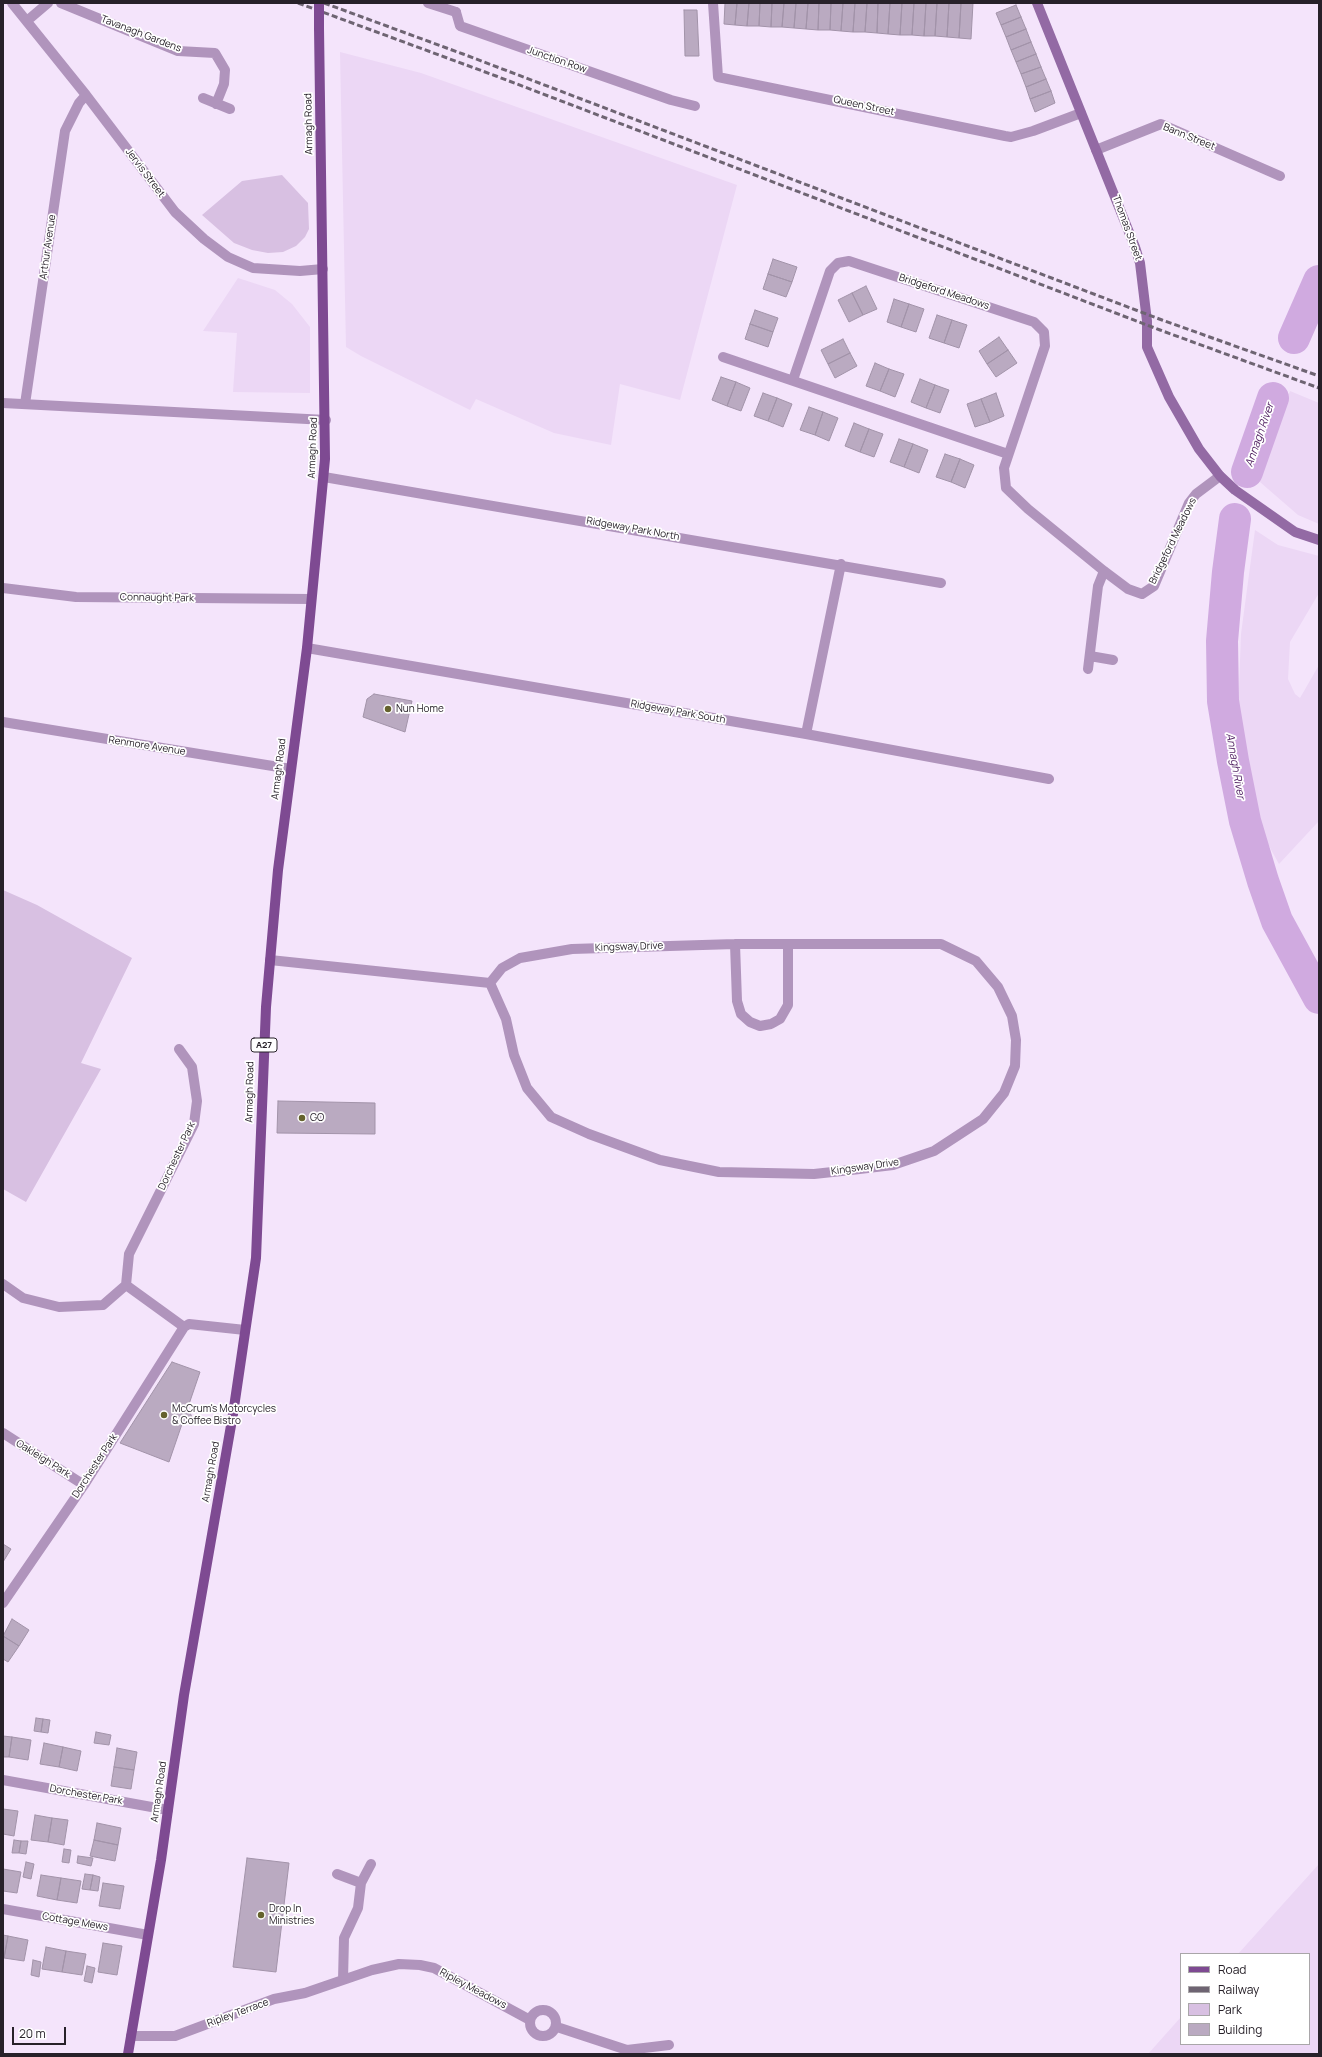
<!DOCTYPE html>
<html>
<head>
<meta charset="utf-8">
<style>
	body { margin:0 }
	#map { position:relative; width:1322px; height:2057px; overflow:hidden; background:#f4e4fb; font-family:Manrope,sans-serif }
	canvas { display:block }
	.frame { position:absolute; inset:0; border:4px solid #272129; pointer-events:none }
	.legend { position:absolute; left:1180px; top:1953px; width:130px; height:92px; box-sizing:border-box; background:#fff; border:1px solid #a9a6a9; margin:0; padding:5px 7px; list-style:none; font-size:12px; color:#272129 }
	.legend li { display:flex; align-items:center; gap:8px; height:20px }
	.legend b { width:20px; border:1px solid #a9a6a9 }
	.scale { position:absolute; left:12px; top:2027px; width:54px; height:18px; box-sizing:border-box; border:2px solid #272129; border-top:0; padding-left:5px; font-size:12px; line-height:14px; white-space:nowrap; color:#272129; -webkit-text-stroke:3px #fff; paint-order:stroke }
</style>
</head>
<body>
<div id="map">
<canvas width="1322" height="2057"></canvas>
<div class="frame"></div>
<ul class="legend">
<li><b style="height:5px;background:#7e4a92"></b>Road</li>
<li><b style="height:5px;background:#6e6472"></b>Railway</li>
<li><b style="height:11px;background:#d8c0e2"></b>Park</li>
<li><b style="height:11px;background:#baaac1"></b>Building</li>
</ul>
<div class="scale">20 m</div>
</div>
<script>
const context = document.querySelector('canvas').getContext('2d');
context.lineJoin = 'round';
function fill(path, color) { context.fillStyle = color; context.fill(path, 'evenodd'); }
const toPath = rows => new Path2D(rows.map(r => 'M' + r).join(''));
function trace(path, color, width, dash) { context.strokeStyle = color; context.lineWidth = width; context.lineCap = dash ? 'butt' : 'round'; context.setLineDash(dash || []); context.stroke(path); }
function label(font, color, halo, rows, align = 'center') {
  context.font = font + ' Manrope,sans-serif'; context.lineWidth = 3.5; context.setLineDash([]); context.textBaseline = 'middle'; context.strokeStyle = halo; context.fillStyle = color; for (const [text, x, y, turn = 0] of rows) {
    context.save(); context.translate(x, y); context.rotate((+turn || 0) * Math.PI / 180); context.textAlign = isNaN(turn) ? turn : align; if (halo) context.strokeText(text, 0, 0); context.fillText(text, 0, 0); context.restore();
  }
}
const built = toPath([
	[340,52,421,73,737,185,680,400,620,384,611,445,554,433,476,399,470,410,361,356,346,347],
	[238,278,275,290,292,304,310,327,310,393,233,392,237,333,203,331],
	[1290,391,1319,403,1319,524,1298,515,1253,476,1259,472],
	[1255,530,1278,545,1319,556,1319,593,1290,642,1288,679,1295,694,1300,698,1319,665,1319,821,1279,864,1254,819,1238,714,1241,634],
	[1319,1864,1319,2054,1148,2054,1181,2017,1181,2044,1309,2044,1309,1954,1238,1954]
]);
const green = toPath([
	[282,175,308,203,309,229,305,237,296,246,283,252,268,253,252,250,234,243,202,215,242,181],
	[3,890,37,905,132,958,81,1063,101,1069,26,1202,3,1189]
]);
const river = toPath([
	[1294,338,1319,281],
	[1247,472,1273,398],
	[1235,519,1228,572,1222,641,1223,701,1233,761,1245,821,1263,881,1277,921,1319,998]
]);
const building = toPath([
	[725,3,737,3,735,25,724,24,725,3],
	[737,3,749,3,747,26,735,25,737,3],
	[749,3,760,3,759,26,747,26,749,3],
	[760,3,772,3,771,27,759,26,760,3],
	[772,3,784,3,782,27,771,27,772,3],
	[784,3,796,3,794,28,782,27,784,3],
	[796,3,808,3,806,29,794,28,796,3],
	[808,3,819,3,818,30,806,29,808,3],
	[819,3,831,3,830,30,818,30,819,3],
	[831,3,843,3,841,31,830,30,831,3],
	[843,3,855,3,853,32,841,31,843,3],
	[855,3,867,3,865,32,853,32,855,3],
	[867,3,878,3,877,33,865,32,867,3],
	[878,3,890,3,888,34,877,33,878,3],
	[890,3,902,3,900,35,888,34,890,3],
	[902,3,914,3,912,35,900,35,902,3],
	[914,3,926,3,924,36,912,35,914,3],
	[926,3,937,3,935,36,924,36,926,3],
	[937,3,949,3,947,37,935,36,937,3],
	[949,3,961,3,959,38,947,37,949,3],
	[961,3,973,3,971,39,959,38,961,3],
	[1016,5,1021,17,1001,25,996,13,1016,5],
	[684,10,697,10,699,56,685,56,684,10],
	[1021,17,1026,29,1006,37,1001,25,1021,17],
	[1026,29,1031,42,1011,50,1006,37,1026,29],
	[1031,42,1036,54,1016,62,1011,50,1031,42],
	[1036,54,1041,67,1021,74,1016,62,1036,54],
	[1041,67,1046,79,1026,87,1021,74,1041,67],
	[1046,79,1051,91,1030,99,1026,87,1046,79],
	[1051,91,1055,103,1035,112,1030,99,1051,91],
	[773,259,797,267,792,282,768,274,773,259],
	[768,274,792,282,786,297,763,289,768,274],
	[866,286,877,309,863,315,852,293,866,286],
	[852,293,863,315,849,322,838,300,852,293],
	[894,299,909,304,901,327,887,322,894,299],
	[909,304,924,309,916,332,901,327,909,304],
	[755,310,778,318,773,332,750,324,755,310],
	[937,315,952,320,944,343,929,338,937,315],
	[952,320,967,325,959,348,944,343,952,320],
	[750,324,773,332,768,347,745,339,750,324],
	[999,337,1008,350,987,364,979,351,999,337],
	[843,339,850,353,828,364,821,350,843,339],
	[1008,350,1017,363,996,377,987,364,1008,350],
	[850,353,857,366,835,378,828,364,850,353],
	[875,363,889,369,880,391,866,386,875,363],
	[889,369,904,374,895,397,880,391,889,369],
	[721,377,736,382,727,406,712,400,721,377],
	[920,379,935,385,926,408,911,402,920,379],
	[736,382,750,388,741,411,727,406,736,382],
	[935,385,949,390,940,413,926,408,935,385],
	[763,393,777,398,768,421,754,416,763,393],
	[996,393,1004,416,990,422,981,399,996,393],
	[777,398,792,404,783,427,768,421,777,398],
	[981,399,990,422,975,427,967,404,981,399],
	[809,407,823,412,815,435,800,430,809,407],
	[823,412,838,418,829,441,815,435,823,412],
	[854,423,869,429,860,452,845,446,854,423],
	[869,429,883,434,874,457,860,452,869,429],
	[899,439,913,444,904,467,890,462,899,439],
	[913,444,928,450,919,473,904,467,913,444],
	[945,454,960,459,951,482,936,477,945,454],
	[960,459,974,465,965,488,951,482,960,459],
	[374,694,412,701,405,732,363,717,367,699,374,694],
	[278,1101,375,1103,375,1134,277,1133,278,1101],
	[172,1362,200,1372,187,1410,189,1410,193,1420,182,1424,169,1462,120,1443,172,1362],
	[3,1544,11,1549,3,1562,3,1544],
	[12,1619,29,1630,19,1646,3,1636,12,1619],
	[3,1636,19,1646,8,1662,3,1659,3,1636],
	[36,1718,43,1719,41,1732,34,1731,36,1718],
	[43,1719,50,1720,48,1733,41,1732,43,1719],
	[96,1732,111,1735,109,1745,94,1743,96,1732],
	[3,1736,12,1737,9,1757,3,1757,3,1736],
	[12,1737,31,1740,28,1760,9,1757,12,1737],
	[44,1743,63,1747,59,1767,40,1764,44,1743],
	[63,1747,81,1751,77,1771,59,1767,63,1747],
	[117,1748,137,1752,134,1770,114,1767,117,1748],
	[114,1767,134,1770,131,1789,111,1786,114,1767],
	[3,1809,18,1811,14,1836,3,1834,3,1809],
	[35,1815,52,1818,48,1842,31,1840,35,1815],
	[52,1818,68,1820,64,1845,48,1842,52,1818],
	[97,1823,121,1828,118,1845,94,1840,97,1823],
	[14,1840,21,1841,19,1853,12,1853,14,1840],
	[94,1840,118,1845,115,1861,90,1856,94,1840],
	[21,1841,28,1841,26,1854,19,1853,21,1841],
	[64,1849,71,1850,69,1863,62,1862,64,1849],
	[78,1856,93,1858,91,1866,77,1863,78,1856],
	[247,1858,289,1863,276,1972,233,1967,247,1858],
	[26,1862,34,1864,31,1879,23,1877,26,1862],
	[3,1869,21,1872,17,1893,3,1891,3,1869],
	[85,1874,93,1875,90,1890,82,1889,85,1874],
	[41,1875,61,1878,57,1900,37,1896,41,1875],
	[93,1875,100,1877,98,1891,90,1890,93,1875],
	[61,1878,81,1881,77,1903,57,1900,61,1878],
	[103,1883,124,1886,120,1909,99,1906,103,1883],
	[3,1935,8,1936,4,1958,3,1958,3,1935],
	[8,1936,28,1940,24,1961,4,1958,8,1936],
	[103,1943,122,1946,117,1975,98,1972,103,1943],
	[46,1947,66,1951,62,1972,42,1969,46,1947],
	[66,1951,86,1954,82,1975,62,1972,66,1951],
	[33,1960,41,1962,39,1977,31,1975,33,1960],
	[87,1966,95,1968,92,1983,84,1981,87,1966]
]);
const pedestrian = toPath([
	[456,12,460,26,671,100,695,106]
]);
const minor = toPath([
	[12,3,86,95,175,212,204,239,228,257,253,268,300,271,323,269],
	[61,3,178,51,215,53,225,70,224,84,216,104],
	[428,3,456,12],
	[713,3,718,77,1005,136,1011,137,1033,131,1081,113],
	[28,20,48,3],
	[203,98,230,109],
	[1096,150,1161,124,1280,176],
	[723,357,1008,454],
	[793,380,830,271,838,263,849,261,1034,322,1044,332,1045,346,1004,468,1006,488,1028,509,1104,571,1128,589,1142,594,1154,586,1189,503,1196,494,1220,476],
	[3,403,326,420],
	[25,404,65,131,79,103,86,95],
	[324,477,941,583],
	[3,588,76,597,311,599],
	[307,648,806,734,1049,779],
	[1090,656,1113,660],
	[1088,669,1098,586,1104,571],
	[3,722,291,769],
	[806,734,841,564],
	[735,944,737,1001,741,1014,750,1022,760,1026,771,1024,780,1019,788,1005,788,944],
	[270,960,490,983,502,968,520,958,572,949,735,944,941,944,976,961,998,987,1012,1016,1016,1040,1015,1066,1004,1093,983,1119,934,1151,893,1165,851,1170,814,1174,719,1172,660,1160,589,1134,551,1117,527,1088,514,1055,506,1019,490,983],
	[179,1049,192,1067,197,1101,194,1124,129,1254,126,1285,184,1327],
	[3,1284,23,1298,59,1307,103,1305,126,1285],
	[3,1433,84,1485],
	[3,1603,84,1485,184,1327,189,1324,245,1330],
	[3,1780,168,1810],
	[337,1874,361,1883],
	[3,1909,148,1935],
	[343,1980,344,1938,358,1908,361,1883,371,1864],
	'530 2023a13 13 0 1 1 26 0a13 13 0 1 1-26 0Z',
	[557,2027,627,2050,669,2045],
	[131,2036,175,2036,274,1999,305,1993,372,1970,399,1964,420,1965,434,1968,530,2020]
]);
const secondary = toPath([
	[1037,3,1135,247,1140,263,1147,321,1147,347,1169,397,1199,449,1220,476,1235,490,1295,532,1319,540]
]);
const primary = toPath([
	[128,2054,161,1860,184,1695,233,1414,256,1258,266,1007,278,870,307,648,325,459,319,28]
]);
const rail = toPath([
	[298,3,496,76,1160,330,1319,388],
	[324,3,463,54,1162,320,1319,376]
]);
const primaryBridge = toPath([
	[319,3,319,28]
]);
const markers = [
	[388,709,4,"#65622e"],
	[302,1118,4,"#65622e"],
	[164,1415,4,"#65622e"],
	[261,1915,4,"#65622e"]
];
const shields = [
	[264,1045,26]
];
const shieldNames = [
	["A27",264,1045]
];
const streetNames = [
	["Tavanagh Gardens",141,34,21],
	["Junction Row",557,60,19],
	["Queen Street",864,106,12],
	["Armagh Road",309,124,-91],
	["Bann Street",1189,137,22],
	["Jervis Street",145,173,53],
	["Thomas Street",1127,228,70],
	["Arthur Avenue",48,247,-82],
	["Bridgeford Meadows",944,292,18],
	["Armagh Road",313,448,-88],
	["Ridgeway Park North",633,529,10],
	["Bridgeford Meadows",1173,541,-64],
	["Connaught Park",157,598,1],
	["Ridgeway Park South",678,712,10],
	["Renmore Avenue",147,746,9],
	["Armagh Road",279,769,-83],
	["Kingsway Drive",629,947,-2],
	["Armagh Road",250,1092,-89],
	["Dorchester Park",177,1156,-65],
	["Kingsway Drive",865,1167,-8],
	["Oakleigh Park",43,1459,32],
	["Dorchester Park",95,1466,-57],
	["Armagh Road",211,1472,-80],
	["Armagh Road",159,1792,-82],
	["Dorchester Park",86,1795,10],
	["Cottage Mews",75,1922,10],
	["Ripley Meadows",473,1989,28],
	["Ripley Terrace",238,2013,-20]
];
const poiNames = [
	["Nun Home",396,709],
	["GO",310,1118],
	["McCrum's Motorcycles",172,1409],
	["& Coffee Bistro",172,1421],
	["Drop In",269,1909],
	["Ministries",269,1921]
];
const waterNames = [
	["Annagh River",1260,435,-71],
	["Annagh River",1235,766,80]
];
fill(built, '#ecd7f5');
fill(green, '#d8c0e2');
trace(river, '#d0aae0', 32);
fill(building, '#baaac1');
trace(building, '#a293a9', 1);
trace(pedestrian, '#b094bc', 10);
trace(minor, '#b094bc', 10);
trace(secondary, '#936aa4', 10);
trace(primary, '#7e4a92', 10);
trace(rail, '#6e6472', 3, [6, 3]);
trace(primaryBridge, '#7e4a92', 10);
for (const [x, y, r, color] of markers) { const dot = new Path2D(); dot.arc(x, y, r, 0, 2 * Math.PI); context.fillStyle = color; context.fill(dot); trace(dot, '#fff', 1.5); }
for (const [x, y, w] of shields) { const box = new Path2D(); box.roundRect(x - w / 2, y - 7, w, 14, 3); context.fillStyle = '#fff'; context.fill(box); trace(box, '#272129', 1); }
label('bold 9px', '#272129', null, shieldNames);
label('10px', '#272129', '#fff', streetNames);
label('10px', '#272129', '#fff', poiNames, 'left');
label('italic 11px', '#522363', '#fff', waterNames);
</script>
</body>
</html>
